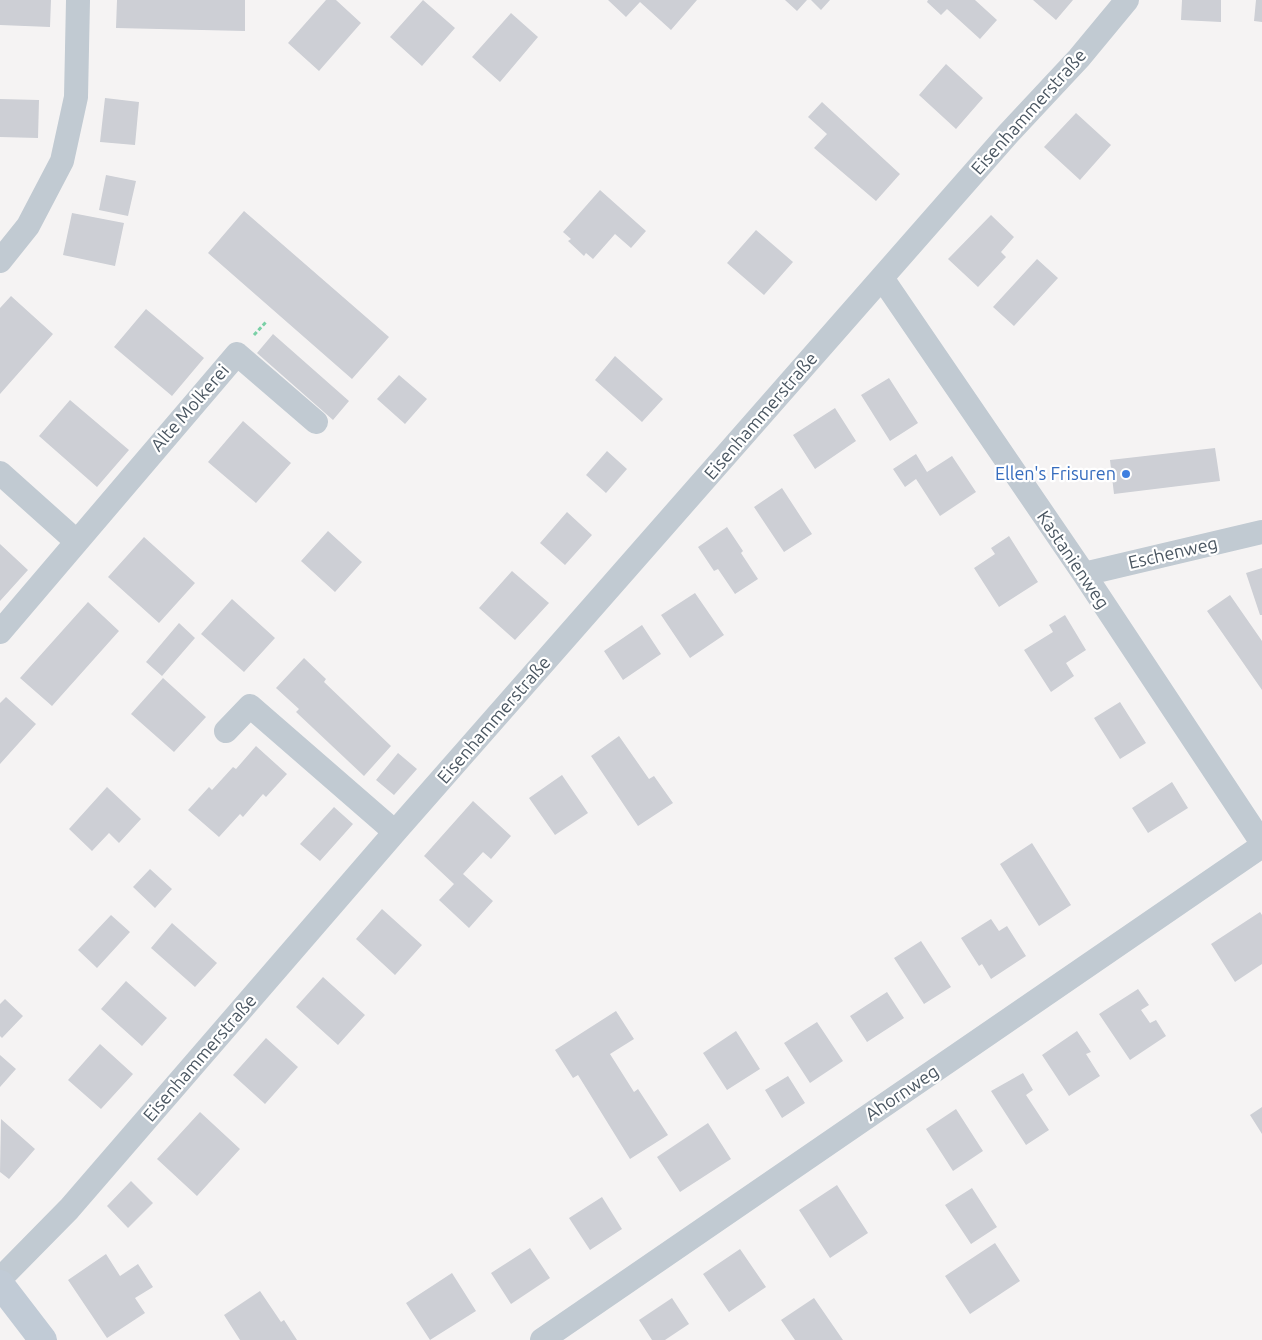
<!DOCTYPE html>
<html>
<head>
<meta charset="utf-8">
<style>
	body { margin:0 }
	canvas { display:block; background:#f5f3f3 }
</style>
</head>
<body>
<canvas width="1262" height="1340"></canvas>
<script>
const context = document.querySelector('canvas').getContext('2d');
context.lineJoin = 'round';
function fill(path, color) { context.fillStyle = color; context.fill(path, 'evenodd'); }
const toPath = rows => new Path2D(rows.map(r => 'M' + r).join(''));
function trace(path, color, width, dash) { context.strokeStyle = color; context.lineWidth = width; context.lineCap = dash ? 'butt' : 'round'; context.setLineDash(dash || []); context.stroke(path); }
function label(font, color, halo, rows, align = 'center') {
  context.font = font + ' Ubuntu,sans-serif'; context.lineWidth = 4.5; context.setLineDash([]); context.textBaseline = 'middle'; context.strokeStyle = halo; context.fillStyle = color; for (const [text, x, y, turn = 0] of rows) {
    context.save(); context.translate(x, y); context.rotate((+turn || 0) * Math.PI / 180); context.textAlign = isNaN(turn) ? turn : align; if (halo) context.strokeText(text, 0, 0); context.fillText(text, 0, 0); context.restore();
  }
}
const building = toPath([
	[0,0,51,0,50,27,0,25],
	[117,0,245,0,245,31,116,28],
	[326,0,336,0,361,23,319,71,288,43],
	[423,0,455,28,422,66,390,37],
	[608,0,697,0,671,30,640,2,626,17],
	[785,0,807,0,797,11],
	[811,0,830,0,821,10],
	[928,0,975,0,997,20,980,39,947,9,941,15,927,2],
	[1033,0,1073,0,1056,20],
	[1182,0,1221,0,1221,22,1181,20],
	[1256,0,1262,0,1262,22,1254,21],
	[511,13,538,37,500,82,472,57],
	[946,64,983,98,956,129,919,95],
	[105,98,139,102,135,145,100,142],
	[0,99,39,100,38,138,0,137],
	[822,102,900,174,876,201,814,148,827,134,808,117],
	[1076,113,1111,145,1080,180,1044,147],
	[106,175,136,181,128,216,99,210],
	[600,190,646,231,631,248,615,234,593,259,586,253,584,256,568,241,571,239,563,232],
	[244,211,389,337,352,379,208,253],
	[72,213,124,223,115,266,63,255],
	[991,215,1014,237,1001,252,1006,257,978,287,948,259],
	[756,230,793,262,764,295,727,263],
	[1037,259,1058,278,1014,326,993,307],
	[11,296,53,334,0,394,0,308],
	[146,309,204,358,172,396,114,347],
	[273,334,349,401,333,420,257,353],
	[615,356,663,399,642,422,595,380],
	[399,375,427,399,405,424,377,399],
	[889,378,918,423,890,441,861,395],
	[70,400,129,450,97,487,39,436],
	[835,408,856,441,815,469,793,435],
	[243,421,291,463,256,503,208,462],
	[1215,448,1220,481,1114,494,1110,460],
	[607,451,627,469,606,493,586,475],
	[916,454,927,472,952,456,976,492,940,516,916,479,905,487,893,469],
	[782,488,812,534,784,552,754,507],
	[567,512,592,535,565,565,540,543],
	[727,527,743,551,741,553,758,579,735,594,718,569,714,571,698,547],
	[328,531,362,562,335,592,301,561],
	[1009,536,1038,582,999,607,974,568,995,554,991,548],
	[144,537,195,583,159,623,108,577],
	[0,544,28,570,0,601],
	[1262,568,1262,615,1260,615,1246,573],
	[512,571,549,603,515,640,479,608],
	[695,593,724,635,690,658,661,615],
	[1230,595,1262,641,1262,690,1207,611],
	[232,599,275,638,244,672,201,634],
	[88,602,119,631,52,706,20,678],
	[1065,615,1086,650,1066,663,1074,676,1051,692,1024,650,1053,632,1049,625],
	[179,623,195,638,162,676,146,662],
	[642,625,661,654,623,680,604,651],
	[304,658,326,679,324,682,391,746,364,776,296,712,299,709,276,688],
	[163,678,206,717,174,752,131,714],
	[6,697,36,724,0,764,0,703],
	[1120,702,1146,743,1120,759,1094,718],
	[619,736,649,779,654,776,673,803,638,826,591,756],
	[256,746,287,774,266,797,263,794,243,817,240,814,219,837,188,810,209,787,212,790,233,767,236,769],
	[398,753,417,769,394,795,376,780],
	[562,775,588,813,555,835,529,798],
	[1172,782,1188,808,1148,833,1132,808],
	[107,787,141,819,119,843,109,833,92,851,69,829],
	[473,801,511,836,491,859,483,852,463,874,493,901,469,928,439,900,454,884,424,856],
	[334,807,353,824,320,861,300,844],
	[1032,843,1071,905,1039,926,1000,864],
	[150,869,172,889,155,908,133,887],
	[382,909,422,945,395,975,356,939],
	[1260,912,1262,915,1262,964,1235,982,1211,944],
	[111,915,130,932,97,968,78,950],
	[991,919,999,931,1007,926,1026,956,991,979,982,964,979,966,961,938],
	[172,923,217,963,195,987,151,948],
	[921,941,951,987,924,1004,894,958],
	[323,977,365,1015,338,1045,296,1007],
	[126,981,167,1018,142,1046,101,1009],
	[1138,989,1149,1005,1141,1010,1150,1023,1156,1020,1166,1036,1130,1060,1099,1014],
	[887,992,904,1018,867,1042,850,1016],
	[5,999,23,1016,2,1038,0,1036,0,1004],
	[616,1011,634,1039,610,1054,634,1092,638,1089,668,1135,630,1159,578,1075,573,1078,555,1050],
	[817,1022,843,1061,810,1083,784,1043],
	[736,1031,760,1069,727,1090,703,1053],
	[1077,1031,1091,1052,1086,1054,1100,1076,1069,1096,1042,1055],
	[266,1038,298,1067,265,1104,233,1075],
	[100,1044,133,1074,101,1109,68,1080],
	[0,1055,16,1069,0,1087],
	[1023,1073,1033,1090,1026,1095,1049,1130,1026,1145,991,1091],
	[788,1076,805,1103,782,1118,765,1090],
	[1262,1107,1262,1134,1250,1115],
	[956,1109,983,1151,953,1171,926,1129],
	[200,1112,240,1149,197,1196,157,1159],
	[1,1119,35,1149,9,1179,0,1172],
	[708,1123,731,1159,680,1192,657,1157],
	[131,1181,153,1203,128,1228,107,1206],
	[837,1185,868,1233,830,1258,799,1210],
	[972,1188,997,1227,971,1244,945,1205],
	[602,1197,622,1229,590,1250,569,1218],
	[995,1243,1020,1281,970,1314,945,1276],
	[530,1248,550,1278,511,1304,491,1273],
	[740,1249,766,1287,729,1312,703,1274],
	[106,1254,120,1276,138,1264,153,1287,135,1298,145,1313,107,1338,68,1280],
	[452,1273,476,1311,430,1340,406,1303],
	[260,1291,281,1322,284,1320,297,1340,240,1340,224,1315],
	[672,1298,689,1324,665,1340,652,1340,639,1320],
	[814,1298,843,1340,795,1340,781,1320]
]);
const path = toPath([
	[254,335,266,322]
]);
const street = toPath([
	[0,261,28,226,62,161,76,97,78,0],
	[882,278,1084,574,1262,843],
	[0,473,76,541],
	[1084,574,1262,532],
	[0,632,237,354,316,422],
	[226,731,250,706,395,832],
	[0,1279,69,1209,395,832,1008,134,1079,58,1127,0],
	[542,1340,1262,846]
]);
const secondary = toPath([
	[0,1284,43,1340]
]);
const markers = [
	[1126,474,5,"#3f7fe0"]
];
const streetNames = [
	["Eisenhammerstraße",1029,112,-48],
	["Alte Molkerei",190,408,-49],
	["Eisenhammerstraße",761,416,-49],
	["Eschenweg",1173,553,-13],
	["Kastanienweg",1073,560,56],
	["Eisenhammerstraße",494,720,-49],
	["Eisenhammerstraße",200,1058,-49],
	["Ahornweg",902,1093,-34]
];
const shopNames = [
	["Ellen's Frisuren",1116,474]
];
fill(building, '#cdcfd5');
trace(path, '#7ad0a6', 3, [4, 2.5]);
trace(street, '#c1cad2', 24);
trace(secondary, '#c1cbd6', 28);
for (const [x, y, r, color] of markers) { const dot = new Path2D(); dot.arc(x, y, r, 0, 2 * Math.PI); context.fillStyle = color; context.fill(dot); trace(dot, '#fff', 2); }
label('18px', '#4a5661', '#fff', streetNames);
label('18px', '#366cbe', '#fff', shopNames, 'right');
</script>
</body>
</html>
